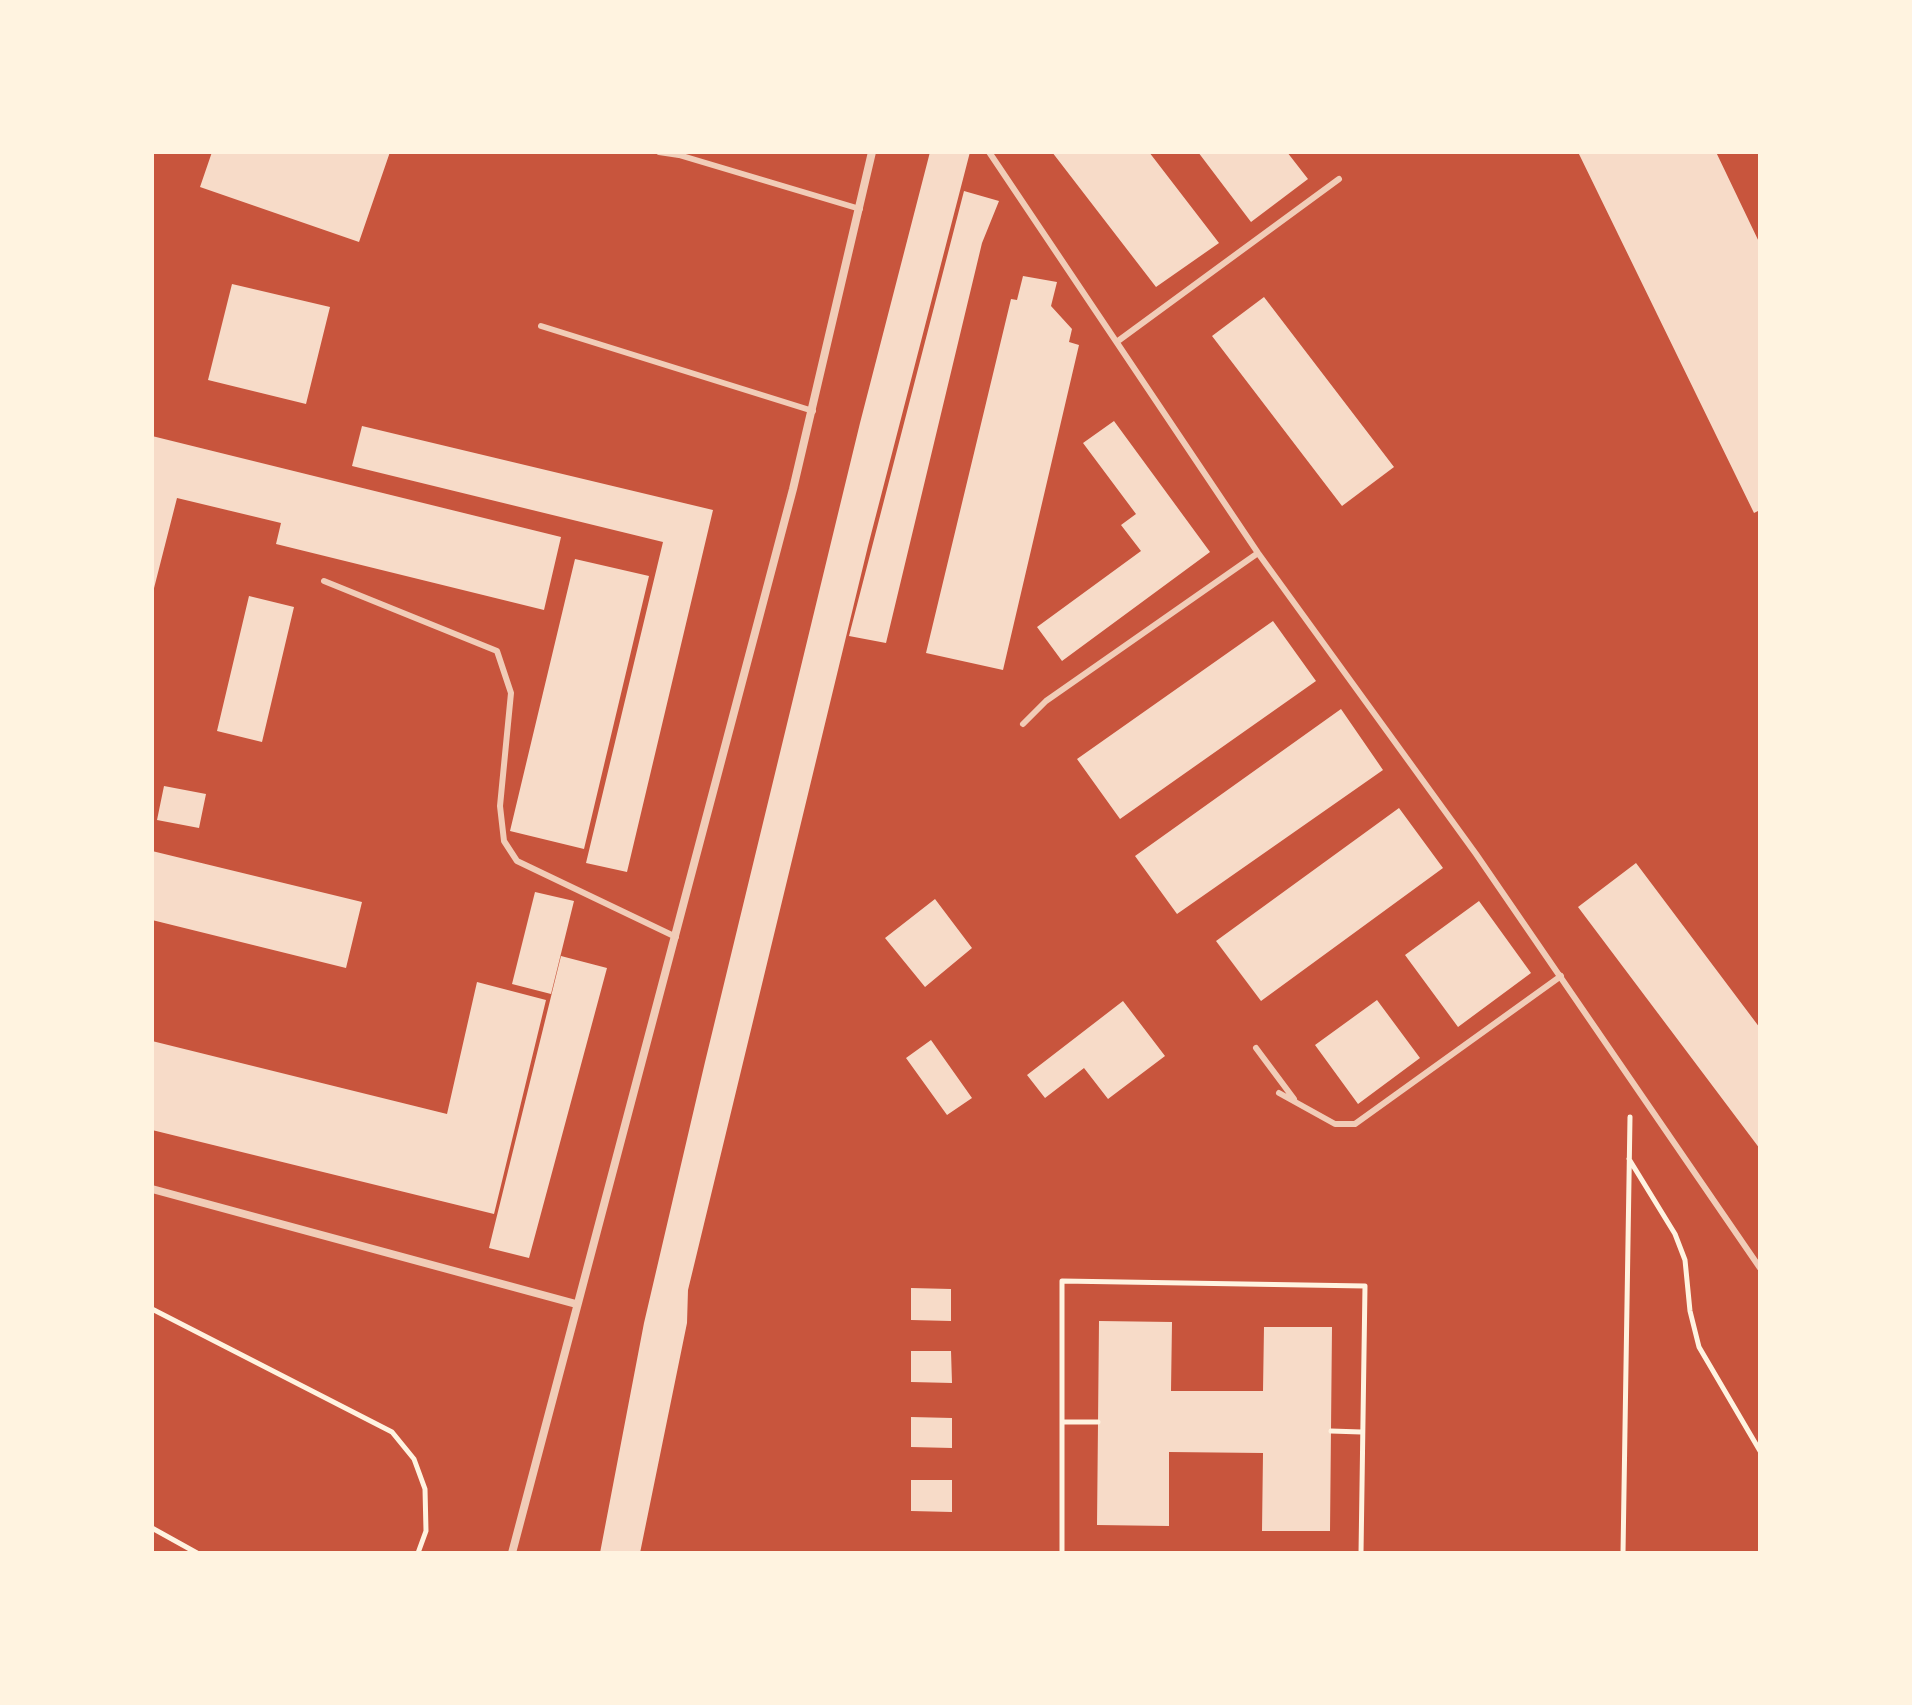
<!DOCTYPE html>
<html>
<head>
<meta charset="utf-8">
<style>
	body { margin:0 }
	#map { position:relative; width:1912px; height:1705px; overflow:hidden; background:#c8553d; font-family:Ubuntu,sans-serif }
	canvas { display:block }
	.frame { position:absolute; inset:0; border:154px solid #fff3e0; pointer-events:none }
</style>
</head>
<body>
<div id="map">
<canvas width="1912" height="1705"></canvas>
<div class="frame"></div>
</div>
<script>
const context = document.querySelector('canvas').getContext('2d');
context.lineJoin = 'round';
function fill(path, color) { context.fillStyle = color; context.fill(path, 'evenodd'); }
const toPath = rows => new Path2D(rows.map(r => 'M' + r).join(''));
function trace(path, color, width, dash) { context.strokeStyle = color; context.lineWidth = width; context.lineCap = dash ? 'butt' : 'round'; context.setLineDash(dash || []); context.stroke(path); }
const building = toPath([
	[212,152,390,152,359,242,200,187],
	[930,152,970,152,868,546,688,1290,687,1323,640,1553,600,1553,644,1323,705,1062,860,423],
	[1052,152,1149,152,1219,243,1156,287],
	[1198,152,1287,152,1308,179,1251,222],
	[1578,152,1716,152,1760,244,1760,510,1754,513],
	[964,191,999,201,982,243,886,643,849,636],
	[1023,276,1057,282,1051,306,1072,329,1069,342,1079,345,1003,670,926,653,1011,299,1017,300],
	[232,284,330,307,306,404,208,380],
	[1264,297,1394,467,1342,506,1212,336],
	[1114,421,1210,552,1062,661,1037,627,1141,551,1121,525,1136,514,1083,443],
	[362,426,713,510,627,872,586,863,663,542,352,466],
	[152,436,561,537,544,610,276,544,281,523,177,498,152,596],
	[575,559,649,576,584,849,510,831],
	[249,596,294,607,262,742,217,731],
	[1273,621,1316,681,1120,819,1077,759],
	[1341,709,1383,770,1177,914,1135,856],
	[164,786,206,794,199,828,157,820],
	[1399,808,1443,868,1261,1001,1216,941],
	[152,851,362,902,346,968,152,920],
	[1636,863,1760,1028,1760,1149,1578,907],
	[535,892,574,901,551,994,512,984],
	[935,899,972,948,925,987,885,938],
	[1479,901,1531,973,1458,1027,1405,955],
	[561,956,607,968,529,1258,489,1248],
	[477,982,546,1000,494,1214,152,1130,152,1041,447,1114],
	[1377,1000,1420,1058,1358,1104,1315,1045],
	[1123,1001,1165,1056,1108,1099,1084,1068,1045,1098,1027,1075],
	[931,1040,972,1098,947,1115,906,1058],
	[911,1288,951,1289,951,1321,911,1320],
	[1099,1321,1172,1322,1171,1391,1263,1391,1264,1327,1332,1327,1330,1531,1262,1531,1263,1453,1169,1452,1169,1526,1097,1525],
	[911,1351,951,1351,952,1383,911,1382],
	[911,1417,952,1418,952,1448,911,1447],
	[911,1480,952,1480,952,1512,911,1511]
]);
const path = toPath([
	[1629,1159,1675,1234,1685,1260,1690,1311,1699,1347,1760,1451],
	[152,1309,392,1432,414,1459,425,1489,426,1531,418,1553],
	[1063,1422,1098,1422],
	[1331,1431,1361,1432],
	[152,1528,197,1553],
	[1062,1553,1062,1281,1365,1286,1361,1553],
	[1623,1553,1630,1117]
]);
const service = toPath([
	[659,152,679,155,860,209],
	[989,152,1258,553,1476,854,1760,1268],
	[541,326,813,411],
	[1118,341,1339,179],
	[324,581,497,651,511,693,500,806,504,841,517,861,676,937],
	[1023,724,1046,701,1258,553],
	[1256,1048,1294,1099],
	[1279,1093,1335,1124,1355,1124,1561,976]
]);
const minor = toPath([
	[152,1189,576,1304],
	[512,1553,793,489,872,152]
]);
fill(building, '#f7dbc8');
trace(path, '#fff3e0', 5);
trace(service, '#f1ccb7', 6);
trace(minor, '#f1ccb7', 8);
</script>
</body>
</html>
